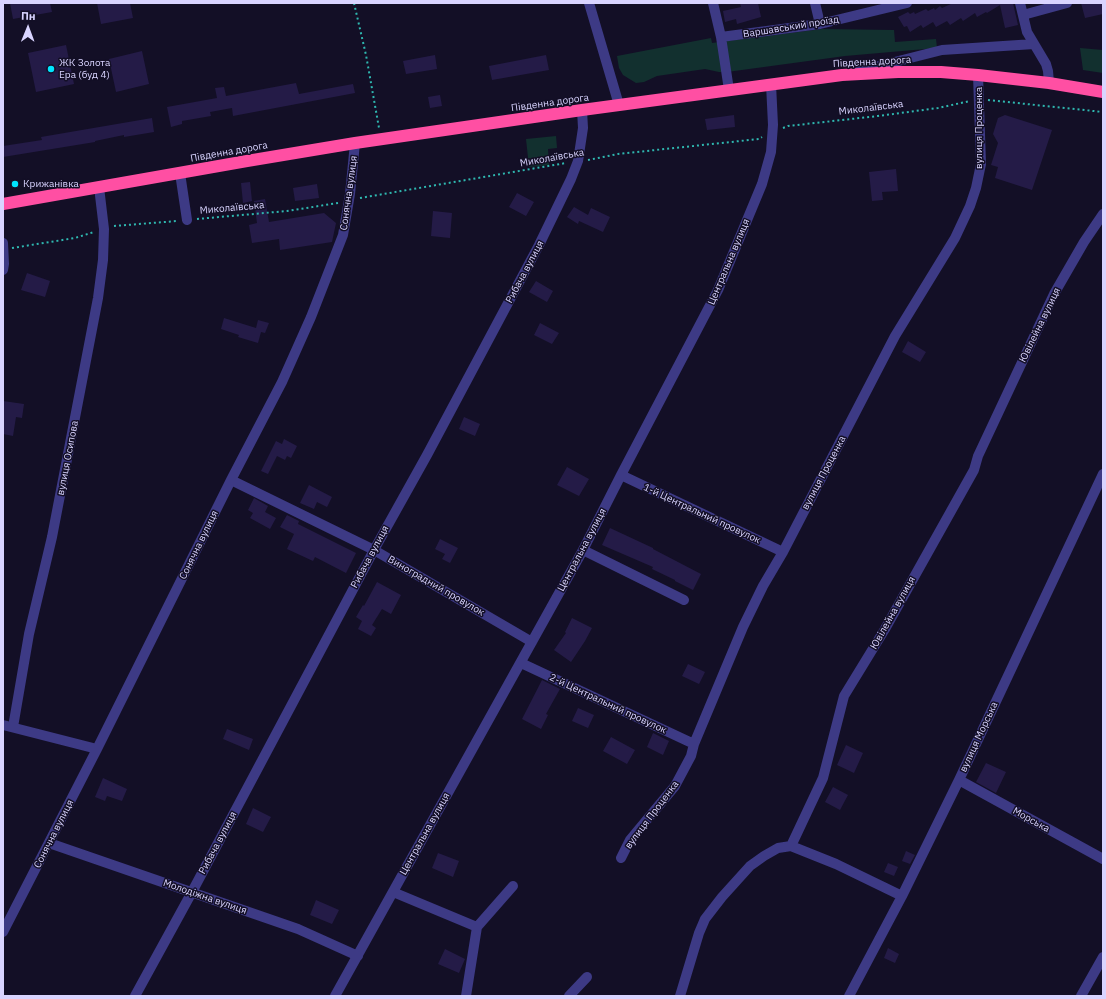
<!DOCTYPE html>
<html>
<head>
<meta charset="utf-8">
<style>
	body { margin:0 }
	#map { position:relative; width:1106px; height:999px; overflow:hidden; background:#130f26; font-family:"IBM Plex Sans",sans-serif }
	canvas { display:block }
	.frame { position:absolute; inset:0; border:4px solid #d9d4ff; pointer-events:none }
	.north { position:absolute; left:8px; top:8px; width:40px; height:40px; -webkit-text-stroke:3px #130f26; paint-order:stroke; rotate:1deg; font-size:11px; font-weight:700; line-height:16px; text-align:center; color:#d9d4ff }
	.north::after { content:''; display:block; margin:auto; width:14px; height:18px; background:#d9d4ff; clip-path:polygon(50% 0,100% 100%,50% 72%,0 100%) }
</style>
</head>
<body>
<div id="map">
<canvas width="1106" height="999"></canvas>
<div class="frame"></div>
<div class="north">Пн</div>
</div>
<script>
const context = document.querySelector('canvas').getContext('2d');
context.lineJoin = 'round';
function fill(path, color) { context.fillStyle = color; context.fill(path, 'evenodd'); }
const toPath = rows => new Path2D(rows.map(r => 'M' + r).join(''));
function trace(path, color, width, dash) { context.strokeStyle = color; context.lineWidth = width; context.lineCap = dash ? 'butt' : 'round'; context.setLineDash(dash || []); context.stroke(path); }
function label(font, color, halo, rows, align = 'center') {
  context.font = font + ' "IBM Plex Sans",sans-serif'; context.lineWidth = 3; context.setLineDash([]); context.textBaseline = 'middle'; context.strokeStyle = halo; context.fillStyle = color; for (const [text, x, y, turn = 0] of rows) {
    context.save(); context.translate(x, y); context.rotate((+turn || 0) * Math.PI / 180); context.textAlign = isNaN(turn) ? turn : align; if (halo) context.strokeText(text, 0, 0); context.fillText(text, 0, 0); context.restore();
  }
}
const green = toPath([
	[822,29,894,30,895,42,936,39,937,48,845,56,727,72,719,72,705,69,657,76,644,82,636,83,623,75,619,68,617,56,711,38,712,43],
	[1080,48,1103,50,1103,73,1083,70],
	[556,136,557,148,548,149,549,165,529,167,526,139]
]);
const building = toPath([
	[10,3,50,3,52,12,13,19],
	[97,3,130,3,133,18,101,24],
	[740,3,758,3,761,17,737,24,736,19,725,22,723,11,741,7],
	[953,3,1013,3,1018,25,1005,28,1000,5,987,13,986,12,977,17,975,13,963,21,961,18,950,25,947,21,936,27,933,22,923,28,921,25,910,32,907,26,904,27,898,17,908,12,910,14,914,12,915,14,926,9,928,11,934,8,935,10,940,6,942,8],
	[1081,3,1103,3,1103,14,1085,18],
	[66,45,74,84,36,92,28,53],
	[142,51,149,84,116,92,109,59],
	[435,55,437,69,406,74,403,61],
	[546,55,549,70,492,80,489,66],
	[296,83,299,94,353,84,355,93,233,116,232,108,210,112,211,116,182,121,182,124,171,127,167,107,217,98,215,88,224,87,226,96],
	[440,95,442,106,430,108,428,97],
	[734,115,735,127,707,130,705,119],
	[1005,115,1052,130,1032,190,995,178,998,167,991,165,998,143,993,134,998,118],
	[152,118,154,132,124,137,124,135,95,141,95,142,3,157,3,146,42,140,41,137],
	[896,169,898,191,882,192,883,200,872,201,869,172],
	[250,182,252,201,243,203,241,183],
	[317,184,319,198,295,201,293,188],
	[517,193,534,202,526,216,509,207],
	[265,199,269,222,324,213,336,223,332,242,280,250,279,239,252,243,249,225,257,223,254,201],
	[574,207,588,215,591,208,610,217,603,232,579,221,578,224,567,217],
	[433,211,452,213,450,238,431,236],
	[27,273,50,281,45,297,21,290],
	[536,281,553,291,547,302,529,292],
	[224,318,256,328,258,320,269,323,265,333,261,332,258,343,238,337,239,335,221,329],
	[540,323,559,333,552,344,534,335],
	[908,341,926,352,920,362,902,352],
	[3,401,24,404,22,418,16,417,13,436,3,434],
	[464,417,480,424,475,436,459,429],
	[284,439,297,446,291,458,287,456,285,460,277,456,268,474,261,471,276,441,282,444],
	[567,467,589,479,579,496,557,485],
	[309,485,332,497,327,507,317,502,314,509,300,503],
	[254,498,268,506,265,512,276,518,270,529,250,518,253,513,248,510],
	[287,515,299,521,298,524,356,553,346,573,315,557,313,561,287,549,294,534,280,527],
	[610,528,653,548,653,549,701,574,693,590,675,581,675,580,652,569,653,567,602,545],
	[440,539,458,548,450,563,442,559,445,554,435,549],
	[377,582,401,595,391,614,382,609,372,625,376,628,371,636,358,629,362,621,356,617,363,605,364,606],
	[572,618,592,628,585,641,571,662,554,650,566,633,565,632],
	[688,664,705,672,699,684,682,676],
	[542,680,560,689,546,714,548,715,541,729,522,719],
	[578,708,594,715,588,728,572,721],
	[227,729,253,739,249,750,223,739],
	[653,733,669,741,663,755,647,747],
	[611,737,635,750,627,764,603,751],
	[846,745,863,753,854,773,837,765],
	[986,763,1006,772,996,793,976,782],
	[103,778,127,789,122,801,107,796,105,801,95,797],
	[833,787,848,795,840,810,825,802],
	[253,808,271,817,263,832,246,824],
	[906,851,915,855,910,864,902,861],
	[438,853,459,861,453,877,432,868],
	[888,863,898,867,894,876,884,872],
	[316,900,339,910,332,924,310,915],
	[888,948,899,954,895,963,884,958],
	[445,949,465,959,459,973,438,964]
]);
const path = toPath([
	[354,3,366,55,379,128],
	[988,100,1103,112],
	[783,128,788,126,878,116,938,108,970,101],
	[588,160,618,154,759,139,762,137],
	[360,198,566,163],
	[197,219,287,211,338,203],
	[114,226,177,221],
	[12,248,75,238,94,232]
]);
const minor = toPath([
	[589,3,619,105],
	[713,3,721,37,729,90],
	[815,3,820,24],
	[1020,3,1027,32,1046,64,1048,71,1049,83],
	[1023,15,1067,3],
	[721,37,820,24,907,3],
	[859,71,942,50,1034,44],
	[180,173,187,220],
	[3,243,4,264,3,270],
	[621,475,783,552],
	[231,480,374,550,532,642],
	[583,550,684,600],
	[521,663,694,744],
	[3,725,97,749],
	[13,727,29,634,52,537,98,298,103,260,104,229,99,187],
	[959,780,1103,859],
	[49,843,298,929,358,956],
	[791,846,836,864,902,896],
	[621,858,630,840,675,786,691,756,694,744,743,627,763,586,783,552,895,336,955,238,970,206,976,188,981,164,978,75],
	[393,892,477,927],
	[3,932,97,749,231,480,282,382,311,317,343,235,350,194,355,143],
	[135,996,192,892,374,550,427,455,539,245,571,179,578,161,583,128,582,110],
	[335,996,583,550,621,475,718,290,762,184,771,152,773,125,771,84],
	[466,996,477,927,513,886],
	[569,996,587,977],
	[680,996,699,933,705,919,722,897,750,866,764,856,778,848,791,846,823,778,844,696,885,629,974,470,978,456,1054,294,1084,242,1103,214],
	[849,996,902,896,959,780,1103,474],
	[1081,996,1103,957]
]);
const highway = toPath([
	[3,204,247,161,355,143,582,110,842,75,898,72,941,72,978,75,1049,83,1103,92]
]);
const markers = [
	[51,69,4,"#00e5ff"],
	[15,184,4,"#00e5ff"]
];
const streetNames = [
	["Варшавський проїзд",791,27,-9],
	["Південна дорога",872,62,-3],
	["Південна дорога",550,103,-8],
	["Миколаївська",871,108,-7],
	["вулиця Проценка",979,128,-90],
	["Південна дорога",229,152,-10],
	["Миколаївська",552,158,-10],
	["Сонячна вулиця",349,193,-82],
	["Миколаївська",232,208,-5],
	["Центральна вулиця",729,262,-67],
	["Рибача вулиця",525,272,-62],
	["Ювілейна вулиця",1040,325,-64],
	["вулиця Осипова",68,458,-79],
	["вулиця Проценка",824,473,-62],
	["1-й Центральний провулок",702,514,25],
	["Сонячна вулиця",199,545,-64],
	["Центральна вулиця",582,550,-62],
	["Рибача вулиця",370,557,-62],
	["Виноградний провулок",436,586,30],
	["Ювілейна вулиця",893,613,-61],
	["2-й Центральний провулок",608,704,25],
	["вулиця Морська",979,737,-65],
	["вулиця Проценка",652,815,-53],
	["Морська",1031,820,29],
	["Сонячна вулиця",54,834,-63],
	["Центральна вулиця",425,834,-61],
	["Рибача вулиця",218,843,-62],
	["Молодіжна вулиця",205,897,19]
];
const poiNames = [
	["ЖК Золота",59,63],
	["Ера (буд 4)",59,75],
	["Крижанiвка",23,184]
];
fill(green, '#12302f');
fill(building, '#241b47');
trace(path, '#2fb8b0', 2, [2, 3]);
trace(minor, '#3d3a85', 10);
trace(highway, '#ff4fa3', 12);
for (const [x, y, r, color] of markers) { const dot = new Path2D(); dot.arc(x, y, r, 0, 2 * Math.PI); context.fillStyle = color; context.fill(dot); trace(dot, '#130f26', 1.5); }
label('10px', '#d9d4ff', '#130f26', streetNames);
label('10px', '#d9d4ff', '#130f26', poiNames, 'left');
</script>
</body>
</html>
